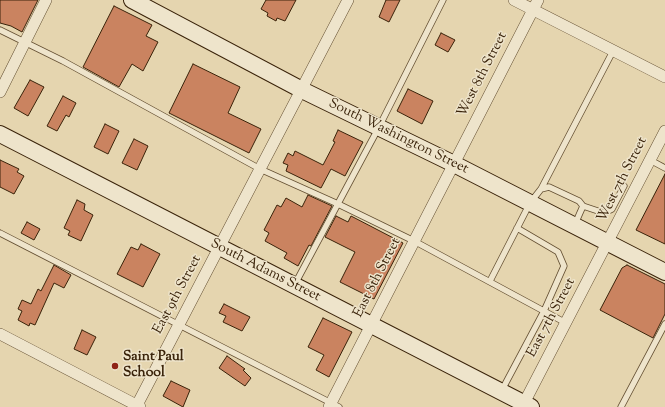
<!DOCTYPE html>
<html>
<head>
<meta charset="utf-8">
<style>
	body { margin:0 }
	canvas { display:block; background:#e5d5af }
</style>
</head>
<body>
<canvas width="665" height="407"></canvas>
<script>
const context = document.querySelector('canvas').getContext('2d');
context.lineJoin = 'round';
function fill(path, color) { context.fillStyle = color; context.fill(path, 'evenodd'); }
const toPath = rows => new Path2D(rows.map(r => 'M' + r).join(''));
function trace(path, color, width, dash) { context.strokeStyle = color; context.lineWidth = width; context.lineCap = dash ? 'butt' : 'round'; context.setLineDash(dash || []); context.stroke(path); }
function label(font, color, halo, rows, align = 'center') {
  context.font = font + ' "Sorts Mill Goudy",serif'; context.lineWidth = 3; context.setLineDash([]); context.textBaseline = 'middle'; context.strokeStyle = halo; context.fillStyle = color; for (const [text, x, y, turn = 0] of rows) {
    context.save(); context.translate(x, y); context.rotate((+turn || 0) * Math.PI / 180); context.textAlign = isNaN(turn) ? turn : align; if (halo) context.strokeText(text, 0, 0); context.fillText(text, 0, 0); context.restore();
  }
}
const building = toPath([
	[0,0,38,0,22,32,11,26,0,23,0,0],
	[266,0,296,0,285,21,277,18,276,21,267,16,268,13,261,9,266,0],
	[386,0,400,0,389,22,379,17,386,0],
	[114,6,152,25,146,36,158,42,143,71,132,64,119,87,83,67,114,6],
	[441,33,455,40,448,52,435,45,441,33],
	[193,64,240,87,228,113,261,129,249,153,169,113,193,64],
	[30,80,44,87,28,116,14,108,30,80],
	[408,89,433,101,422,124,397,111,408,89],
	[63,96,76,103,69,117,66,115,57,131,47,126,63,96],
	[105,124,119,131,108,154,94,147,105,124],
	[338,130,363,142,345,176,331,169,321,188,286,171,288,165,283,163,288,153,293,156,295,151,323,165,335,142,333,141,338,130],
	[134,139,148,146,137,170,122,163,134,139],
	[0,160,19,169,17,172,24,176,14,194,0,187,0,160],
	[665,174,665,244,636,230,665,174],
	[308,195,332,206,311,246,309,245,298,266,284,258,287,253,265,241,269,233,264,230,277,205,281,207,286,198,302,207,308,195],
	[77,200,85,204,84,210,93,215,81,241,68,235,70,231,64,228,77,200],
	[336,216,348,222,351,216,403,243,374,299,340,282,355,252,325,237,336,216],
	[27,222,40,229,34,240,21,233,27,222],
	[141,244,160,254,143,287,117,274,131,247,138,250,141,244],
	[54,265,71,275,64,288,54,283,35,325,30,323,29,326,18,320,22,311,18,309,22,300,31,304,38,289,41,291,54,265],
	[627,265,665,284,665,314,653,338,600,310,622,268,627,265],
	[224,304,250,317,242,331,223,322,226,316,219,313,224,304],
	[323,318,352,332,329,377,316,370,324,355,308,347,323,318],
	[82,330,96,337,87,355,74,349,82,330],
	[227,356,245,369,243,370,251,378,245,386,219,368,227,356],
	[171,381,190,390,183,407,163,396,171,381]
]);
const service = toPath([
	[0,30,63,61,260,169,338,204,414,241,566,323],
	[650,160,665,168],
	[541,189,613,51],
	[583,206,604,213,612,209,624,186],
	[0,233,339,407],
	[490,281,530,203,541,189,549,187,579,201,583,206,575,224],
	[295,284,379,127,443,0],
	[502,390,544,311,564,266,558,252,517,228],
	[621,407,665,324]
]);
const minor = toPath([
	[514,0,665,77],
	[0,92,46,0],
	[0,334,140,407],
	[136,407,348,0],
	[329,407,538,0],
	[522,407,665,131]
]);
const secondary = toPath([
	[132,0,302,90,454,164,665,272],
	[0,134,531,407]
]);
const markers = [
	[115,366,4,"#8f2418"]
];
const streetNames = [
	["West 8th Street",483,75,-63],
	["South Washington Street",398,137,26],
	["West 7th Street",623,180,-63],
	["South Adams Street",265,271,27],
	["East 8th Street",378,278,-63],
	["East 9th Street",178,295,-62],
	["East 7th Street",552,318,-62]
];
const poiNames = [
	["Saint Paul",123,358],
	["School",123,374]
];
fill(building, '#ca8360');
trace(building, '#3a230a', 1);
trace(service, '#655033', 7);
trace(minor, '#655033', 12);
trace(secondary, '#3a230a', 18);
trace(service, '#eee4cb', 5.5);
trace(minor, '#eee4cb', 11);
trace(secondary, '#eee4cb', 16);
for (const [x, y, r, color] of markers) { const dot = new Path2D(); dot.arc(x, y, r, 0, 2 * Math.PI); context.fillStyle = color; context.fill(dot); trace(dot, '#eee4cb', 1.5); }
label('14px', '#3a230a', '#eee4cb', streetNames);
label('bold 14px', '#3a230a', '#eee4cb', poiNames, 'left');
</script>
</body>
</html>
